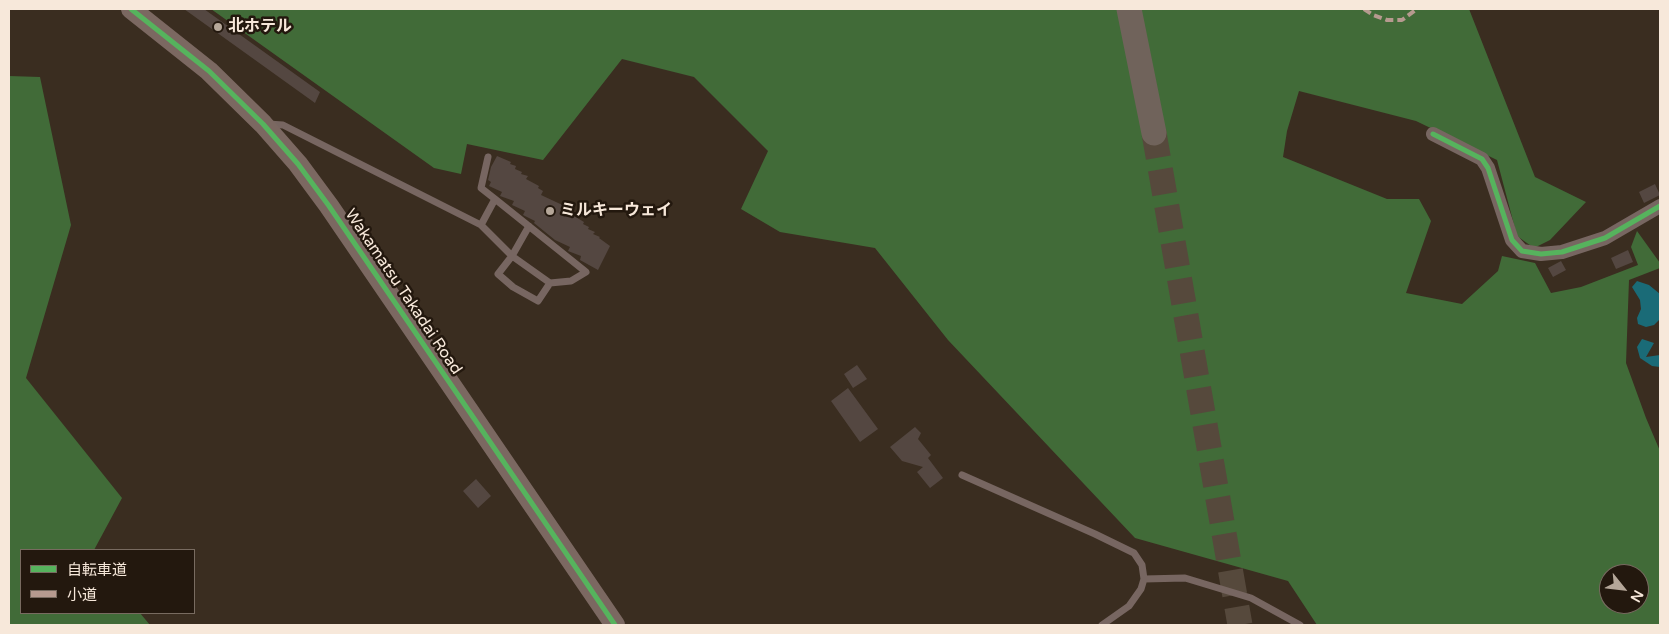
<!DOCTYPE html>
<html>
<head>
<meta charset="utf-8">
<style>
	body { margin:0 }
	#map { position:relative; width:1669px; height:634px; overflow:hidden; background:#3a2d20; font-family:"Varela Round","Noto Sans JP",sans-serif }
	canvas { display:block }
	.frame { position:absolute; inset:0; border:10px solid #f7e8da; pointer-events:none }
	.legend { position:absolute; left:20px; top:549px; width:175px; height:65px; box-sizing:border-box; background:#23180e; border:1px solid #786b60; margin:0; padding:6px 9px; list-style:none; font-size:15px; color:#f7e8da }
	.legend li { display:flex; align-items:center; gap:10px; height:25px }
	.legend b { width:25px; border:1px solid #786b60 }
	.north { position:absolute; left:1599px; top:564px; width:50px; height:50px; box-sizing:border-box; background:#23180e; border:1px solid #786b60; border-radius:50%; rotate:119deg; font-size:14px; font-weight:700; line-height:20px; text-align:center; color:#f7e8da }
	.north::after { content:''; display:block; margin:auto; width:18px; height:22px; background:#b5a799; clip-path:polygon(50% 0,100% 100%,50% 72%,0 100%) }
</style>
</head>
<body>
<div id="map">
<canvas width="1669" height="634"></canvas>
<div class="frame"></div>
<ul class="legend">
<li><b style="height:6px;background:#56b35d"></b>自転車道</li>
<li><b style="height:6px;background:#b69a8f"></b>小道</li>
</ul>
<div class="north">N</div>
</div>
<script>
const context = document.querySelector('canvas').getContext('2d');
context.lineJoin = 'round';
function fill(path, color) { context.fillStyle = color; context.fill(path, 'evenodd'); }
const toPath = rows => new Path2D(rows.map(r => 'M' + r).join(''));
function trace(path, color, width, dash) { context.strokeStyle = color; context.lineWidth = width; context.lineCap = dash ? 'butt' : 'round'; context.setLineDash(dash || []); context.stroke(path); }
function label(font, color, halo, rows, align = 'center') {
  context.font = font + ' "Varela Round","Noto Sans JP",sans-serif'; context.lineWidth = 5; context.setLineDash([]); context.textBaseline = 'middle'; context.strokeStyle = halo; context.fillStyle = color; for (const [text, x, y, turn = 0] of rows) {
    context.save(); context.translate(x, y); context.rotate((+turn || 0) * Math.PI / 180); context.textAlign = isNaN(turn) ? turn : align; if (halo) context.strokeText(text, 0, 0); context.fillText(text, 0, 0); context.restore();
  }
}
const forest = toPath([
	[211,9,1469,9,1535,177,1586,202,1550,240,1534,248,1517,236,1497,160,1416,121,1299,91,1287,131,1283,157,1387,199,1419,199,1431,221,1406,293,1462,304,1498,271,1502,256,1535,263,1551,293,1581,287,1638,265,1631,247,1637,231,1660,263,1660,268,1629,280,1626,363,1646,418,1660,451,1660,625,1317,625,1288,581,1135,538,948,340,875,248,780,232,741,209,768,151,694,77,622,59,543,160,467,144,461,174,434,168],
	[1609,574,1639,574,1639,604,1609,604],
	[9,76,40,77,71,225,26,378,122,498,94,550,21,550,21,613,140,613,150,625,9,625]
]);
const water = toPath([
	[1637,281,1649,285,1660,294,1660,319,1654,325,1646,327,1638,324,1637,318,1641,309,1640,300,1632,287],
	[1642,339,1654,343,1646,357,1660,355,1660,367,1652,366,1640,358,1637,347]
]);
const building = toPath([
	[184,9,204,9,320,92,315,103],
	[497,156,511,162,510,164,516,166,515,169,522,172,521,174,528,176,526,179,539,186,538,188,543,191,541,195,571,209,569,213,584,222,583,224,589,227,588,229,595,232,593,234,600,237,599,238,610,246,598,270,580,260,581,256,568,251,570,247,555,240,534,223,535,221,523,215,525,211,512,205,514,201,500,196,502,192,489,186,491,182,488,180,491,167],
	[1655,184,1660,195,1644,203,1639,192],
	[1628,250,1633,262,1616,269,1611,258],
	[1561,261,1566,270,1553,277,1548,268],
	[857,365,867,379,853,388,844,374],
	[848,388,878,429,860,442,831,401],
	[915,427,921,433,918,439,931,455,928,458,943,478,930,488,917,472,923,467,902,461,890,447],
	[476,479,491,496,478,508,463,491]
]);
const highwayTunnel = toPath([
	[1154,133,1240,625]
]);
const lane = toPath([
	[268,124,283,125,481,225,512,256,550,283,571,281,586,272,495,199,481,225],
	[488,157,481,188,495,199],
	[529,226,512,256,498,274,513,287,538,301,550,283],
	[962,475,1095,534,1134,553,1142,565,1144,579,1141,589,1129,606,1102,625],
	[1144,579,1185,578,1251,598,1300,625]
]);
const street = toPath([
	[1433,134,1482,159,1488,168,1512,240,1522,251,1541,254,1562,252,1605,238,1660,206]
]);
const secondary = toPath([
	[131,9,209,71,263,124,298,164,329,206,615,625]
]);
const highway = toPath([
	[1129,9,1154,133]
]);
const quiet = toPath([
	[1364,9,1373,15,1387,20,1402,20,1417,9]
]);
const cycleway = toPath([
	[131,9,209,71,263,124,298,164,329,206,615,625],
	[1433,134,1482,159,1488,168,1512,240,1522,251,1541,254,1562,252,1605,238,1660,206]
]);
const markers = [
	[218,27,5,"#b5a799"],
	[550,211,5,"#b5a799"]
];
const poiNames = [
	["北ホテル",228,27],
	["ミルキーウェイ",560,211]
];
const streetNames = [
	["Wakamatsu Takadai Road",403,292,56]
];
fill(forest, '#416b38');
fill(water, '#1a6b77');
fill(building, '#544741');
trace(highwayTunnel, '#56493c', 25, [25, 12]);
trace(lane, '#776661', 7);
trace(street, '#776661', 14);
trace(secondary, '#7b6861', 20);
trace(highway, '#70635b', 25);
trace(quiet, '#b69a8f', 4, [8, 4]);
trace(cycleway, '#56b35d', 5);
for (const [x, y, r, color] of markers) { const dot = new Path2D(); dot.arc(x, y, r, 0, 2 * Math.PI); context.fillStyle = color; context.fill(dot); trace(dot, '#23180e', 2); }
label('bold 16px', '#f7e8da', '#23180e', poiNames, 'left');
label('16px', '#f7e8da', '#23180e', streetNames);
</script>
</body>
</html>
